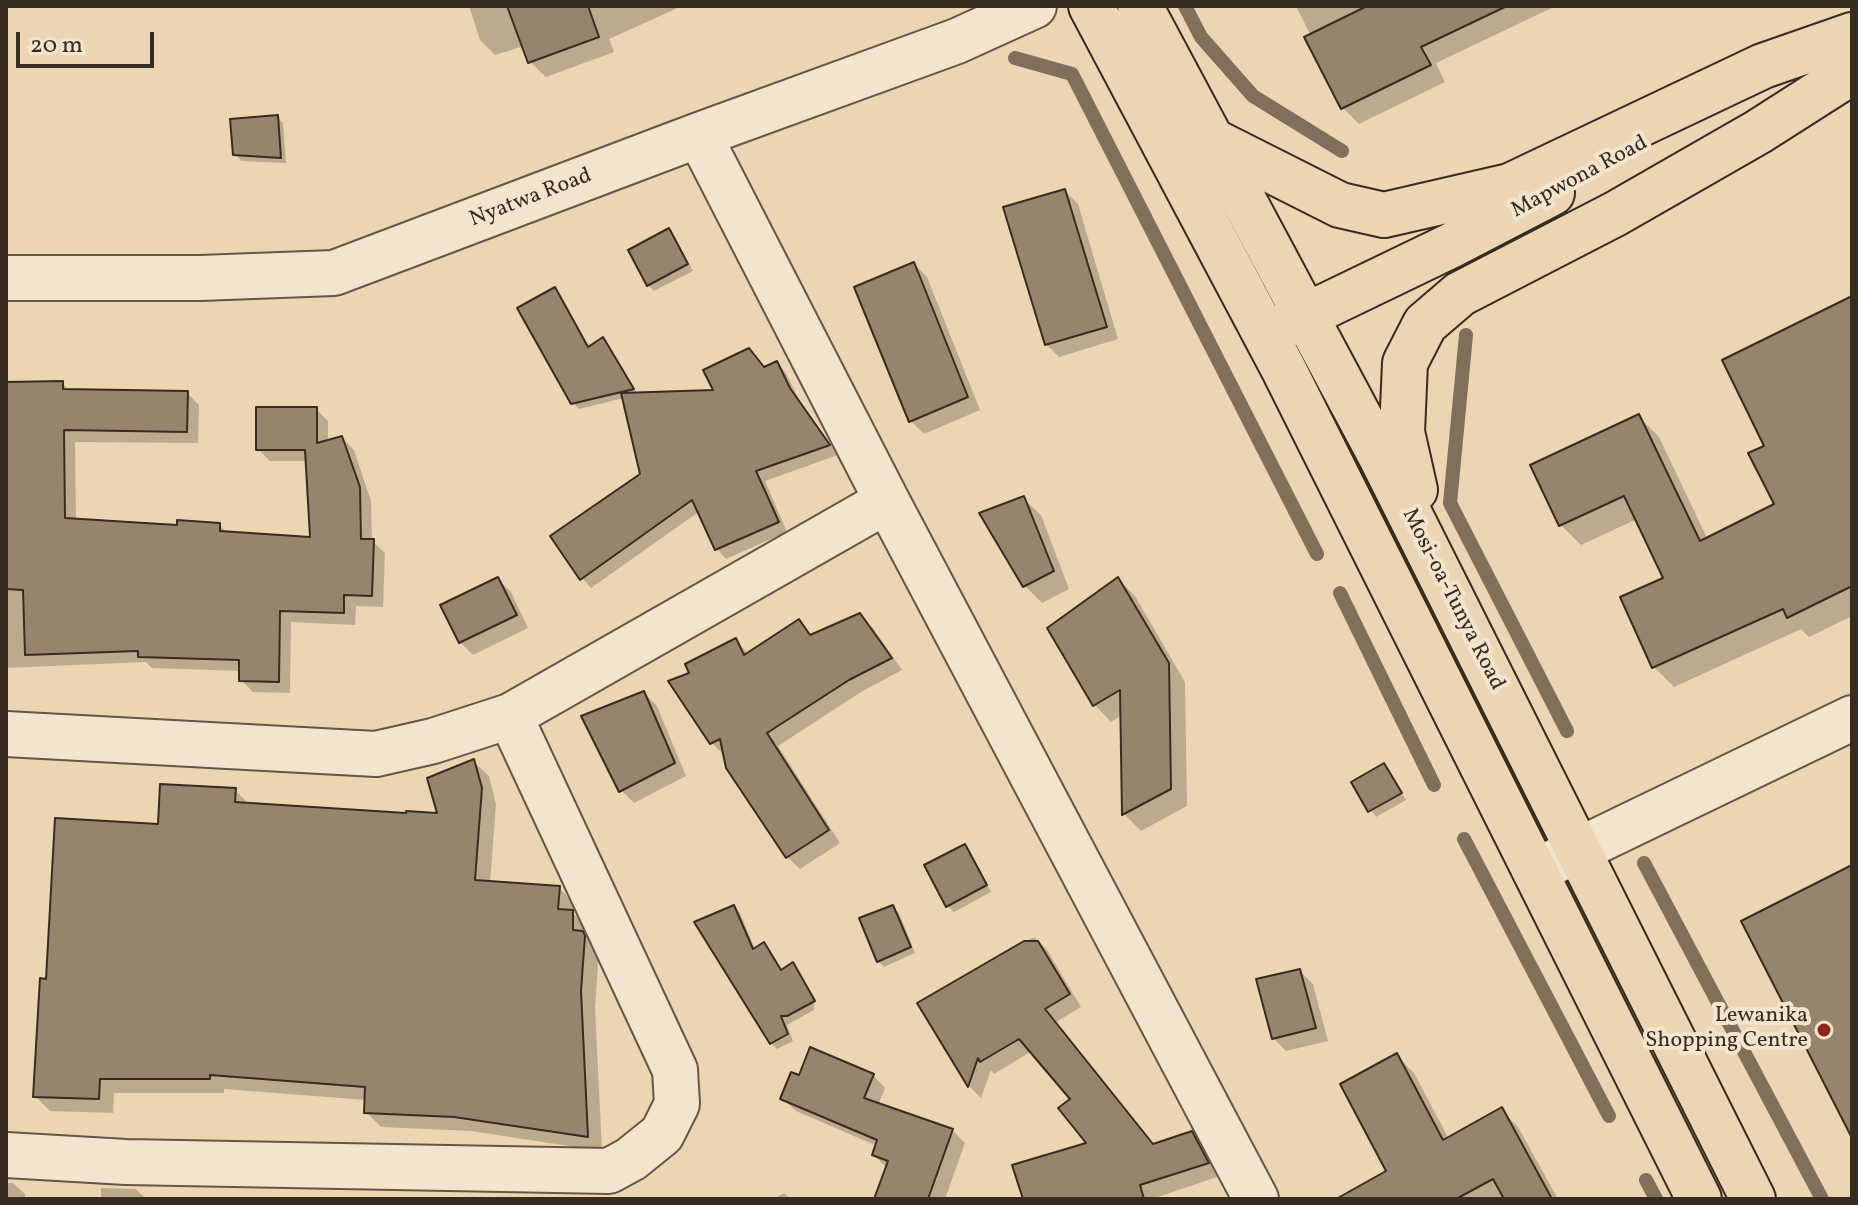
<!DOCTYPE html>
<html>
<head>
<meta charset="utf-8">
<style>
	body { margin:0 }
	#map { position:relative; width:1858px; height:1205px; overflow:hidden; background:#ecd5b3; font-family:Vollkorn,serif }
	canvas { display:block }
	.frame { position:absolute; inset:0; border:8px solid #382c21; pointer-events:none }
	.scale { position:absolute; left:16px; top:32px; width:138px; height:36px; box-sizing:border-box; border:4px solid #382c21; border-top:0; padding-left:10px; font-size:24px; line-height:28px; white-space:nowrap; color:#382c21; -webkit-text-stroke:6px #f3e4ce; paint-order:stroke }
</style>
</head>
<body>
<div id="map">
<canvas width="1858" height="1205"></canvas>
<div class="frame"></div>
<div class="scale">20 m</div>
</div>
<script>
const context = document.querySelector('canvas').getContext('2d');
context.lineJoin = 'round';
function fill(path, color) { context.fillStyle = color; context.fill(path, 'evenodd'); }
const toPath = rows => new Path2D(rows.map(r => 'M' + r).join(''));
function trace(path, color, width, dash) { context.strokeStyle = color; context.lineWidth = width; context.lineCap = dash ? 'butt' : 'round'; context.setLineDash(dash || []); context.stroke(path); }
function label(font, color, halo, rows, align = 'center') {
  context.font = font + ' Vollkorn,serif'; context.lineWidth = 8; context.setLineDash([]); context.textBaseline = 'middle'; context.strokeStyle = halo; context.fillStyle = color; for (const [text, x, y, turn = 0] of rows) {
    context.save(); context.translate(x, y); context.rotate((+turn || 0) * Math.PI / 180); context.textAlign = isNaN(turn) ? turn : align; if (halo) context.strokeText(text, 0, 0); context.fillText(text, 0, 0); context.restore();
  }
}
const shadow = toPath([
	[469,6,682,6,609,39,614,52,546,77,530,62,524,46,495,55,480,40],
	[1296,6,1556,6,1436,63,1445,82,1359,124,1343,108,1307,38,1311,36],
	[277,117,283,123,286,163,241,161,235,154],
	[1065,191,1078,204,1118,339,1059,357,1046,344],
	[669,231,675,237,693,271,654,291,648,285],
	[914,264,927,277,980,410,924,434,911,421],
	[555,290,561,296,590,348,603,340,638,395,716,392,777,363,786,373,799,400,838,455,765,481,787,532,726,559,717,549,700,511,591,588,582,578,642,474,624,398,579,409,573,403],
	[1852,298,1852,616,1809,637,1801,629,1674,687,1654,667,1665,579,1637,519,1581,545,1561,525,1533,466,1639,417,1659,437,1708,540,1776,505,1767,447],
	[6,351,8,384,62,383,70,391,187,393,199,405,198,443,75,442,76,521,179,527,219,525,228,533,312,539,308,461,270,461,258,449,316,409,328,421,328,442,342,438,354,450,371,501,372,541,385,553,383,607,356,606,355,625,291,622,290,693,253,692,241,680,241,671,152,668,146,662,6,668],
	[1023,498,1041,515,1069,589,1042,603,1025,586,982,514],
	[498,579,511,592,528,628,473,655,460,642],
	[1118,579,1135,596,1185,682,1187,806,1141,831,1124,814,1122,715,1111,722,1094,704],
	[860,616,873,628,902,670,861,692,778,746,840,843,800,869,787,857,724,755,712,743,692,674,735,641,749,654,799,621,813,636],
	[644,693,657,706,686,776,634,803,621,790],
	[474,762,489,776,496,804,490,883,559,888,574,903,573,913,587,927,587,938,599,953,595,1007,602,1151,471,1131,381,1127,366,1112,366,1100,224,1089,224,1093,114,1093,113,1113,50,1111,35,1096,48,981,159,826,235,790,250,805,440,815],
	[1384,765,1406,800,1376,817,1353,783],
	[964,847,970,853,991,892,954,912,948,906],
	[734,907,740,913,755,949,763,944,783,972,793,965,814,997,814,1010,787,1025,793,1041,777,1049,771,1043],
	[893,907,899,913,915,953,884,967,878,961],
	[1034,937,1047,950,1081,1007,1056,1022,1154,1145,1191,1133,1204,1146,1220,1176,1152,1199,1033,1199,1090,1144,1073,1099,1032,1051,994,1074,991,1070,981,1098,969,1086,920,1004],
	[1300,971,1313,984,1328,1041,1286,1051,1273,1038],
	[1397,1056,1414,1073,1449,1139,1501,1110,1518,1127,1558,1199,1355,1199,1389,1172],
	[873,1075,885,1088,878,1105,952,1130,965,1143,945,1199,876,1199,888,1169,874,1155,877,1146,796,1111,783,1099,800,1077],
	[6,1183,13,1183,25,1194,25,1199,6,1199],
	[101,1188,136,1189,146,1199,101,1199],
	[784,1193,790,1199,774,1199]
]);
const stream = toPath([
	[1185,6,1201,37,1253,96,1342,151],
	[1015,58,1072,74,1317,554],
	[1466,335,1450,503,1567,731],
	[1340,593,1434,785],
	[1464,839,1609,1116],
	[1644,863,1822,1199],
	[1646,1180,1656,1199]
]);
const building = toPath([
	[507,6,588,6,599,37,528,63,507,6],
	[1367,6,1507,6,1421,47,1431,65,1341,109,1304,37,1367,6],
	[278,115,281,158,233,155,230,119,278,115],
	[1065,189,1107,327,1045,345,1003,207,1065,189],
	[669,228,688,264,647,286,628,250,669,228],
	[914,262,968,397,909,422,854,287,914,262],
	[555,287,588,347,603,337,634,389,571,404,517,308,555,287],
	[1852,296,1852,586,1787,618,1783,609,1652,668,1620,597,1663,578,1624,496,1559,526,1530,465,1639,414,1700,541,1774,504,1748,453,1764,446,1722,360,1852,296],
	[749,348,764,367,777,361,790,388,830,445,756,471,779,522,715,550,692,500,580,580,550,536,640,474,621,393,713,390,703,370,749,348],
	[63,381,63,389,188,391,187,432,64,430,65,518,177,525,177,520,220,523,220,531,310,537,305,450,256,450,256,407,317,407,317,443,342,436,360,487,361,539,374,539,372,596,344,595,344,613,280,611,279,682,239,681,239,660,138,657,138,651,25,655,23,590,6,589,6,382,63,381],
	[1024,496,1054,571,1023,587,979,513,1024,496],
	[498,577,517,615,459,643,440,605,498,577],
	[1118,577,1169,663,1171,789,1122,815,1120,690,1093,706,1047,628,1118,577],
	[860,613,892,658,849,680,767,733,829,830,786,858,726,768,720,739,710,744,668,681,689,673,685,664,736,638,744,655,799,619,810,635,860,613],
	[644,691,675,763,619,792,581,716,644,691],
	[474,759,482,788,475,880,560,886,558,909,573,910,573,930,583,931,585,936,581,991,588,1137,454,1117,364,1113,365,1087,210,1075,210,1079,100,1079,99,1099,33,1097,40,978,46,979,55,818,158,824,160,784,236,788,235,802,406,813,406,811,437,813,427,778,474,759],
	[1384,763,1402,793,1368,812,1351,782,1384,763],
	[965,844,987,885,946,907,924,865,965,844],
	[1852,865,1852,1138,1741,921,1852,865],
	[734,905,753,949,764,942,781,970,793,962,815,1001,787,1016,781,1016,788,1034,770,1044,694,922,734,905],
	[893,905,911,947,877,962,859,918,893,905],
	[1024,941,1038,941,1070,994,1045,1009,1153,1144,1192,1131,1209,1163,1140,1185,1144,1199,1023,1199,1012,1165,1086,1143,1058,1108,1070,1099,1019,1039,980,1062,978,1058,968,1087,917,1003,1024,941],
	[1300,969,1316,1028,1272,1039,1256,979,1300,969],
	[810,1047,874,1074,864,1098,953,1129,928,1199,874,1199,888,1161,872,1155,877,1140,780,1099,791,1072,799,1075,810,1047],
	[1397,1053,1443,1140,1502,1107,1552,1199,1504,1199,1493,1179,1456,1199,1336,1199,1386,1171,1340,1084,1397,1053]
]);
const minor = toPath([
	[699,135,887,501,1256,1199],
	[6,278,200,278,334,273,699,135,957,41,1034,6],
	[6,734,376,754,433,741,510,716,887,501],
	[1535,871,1852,718],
	[6,1155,126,1162,609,1171,631,1159,662,1134,677,1104,675,1070,510,716]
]);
const major = toPath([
	[1091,6,1283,368,1699,1199],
	[1140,6,1381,457,1753,1199],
	[1211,140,1340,205,1384,215,1510,186,1763,66,1852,35],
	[1280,328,1450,246,1552,193],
	[1415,490,1402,432,1405,363,1425,324,1460,294,1615,214,1758,132,1852,72]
]);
const markers = [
	[1824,1030,8,"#8f2418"]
];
const streetNames = [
	["Mapwona Road",1580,178,-28],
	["Nyatwa Road",531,199,-21],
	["Mosi-oa-Tunya Road",1452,600,63]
];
const poiNames = [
	["Lewanika",1808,1017],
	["Shopping Centre",1808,1042]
];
fill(shadow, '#0003');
trace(stream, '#7f6f5b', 14);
fill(building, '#96846d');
trace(building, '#382c21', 2);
trace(minor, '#655646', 48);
trace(major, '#382c21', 48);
trace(minor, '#f3e4ce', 44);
trace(major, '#ecd5b3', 44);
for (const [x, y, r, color] of markers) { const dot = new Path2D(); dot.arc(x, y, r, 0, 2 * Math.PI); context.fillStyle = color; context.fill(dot); trace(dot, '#f3e4ce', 3); }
label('22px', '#382c21', '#f3e4ce', streetNames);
label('22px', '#382c21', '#f3e4ce', poiNames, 'right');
</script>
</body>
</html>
